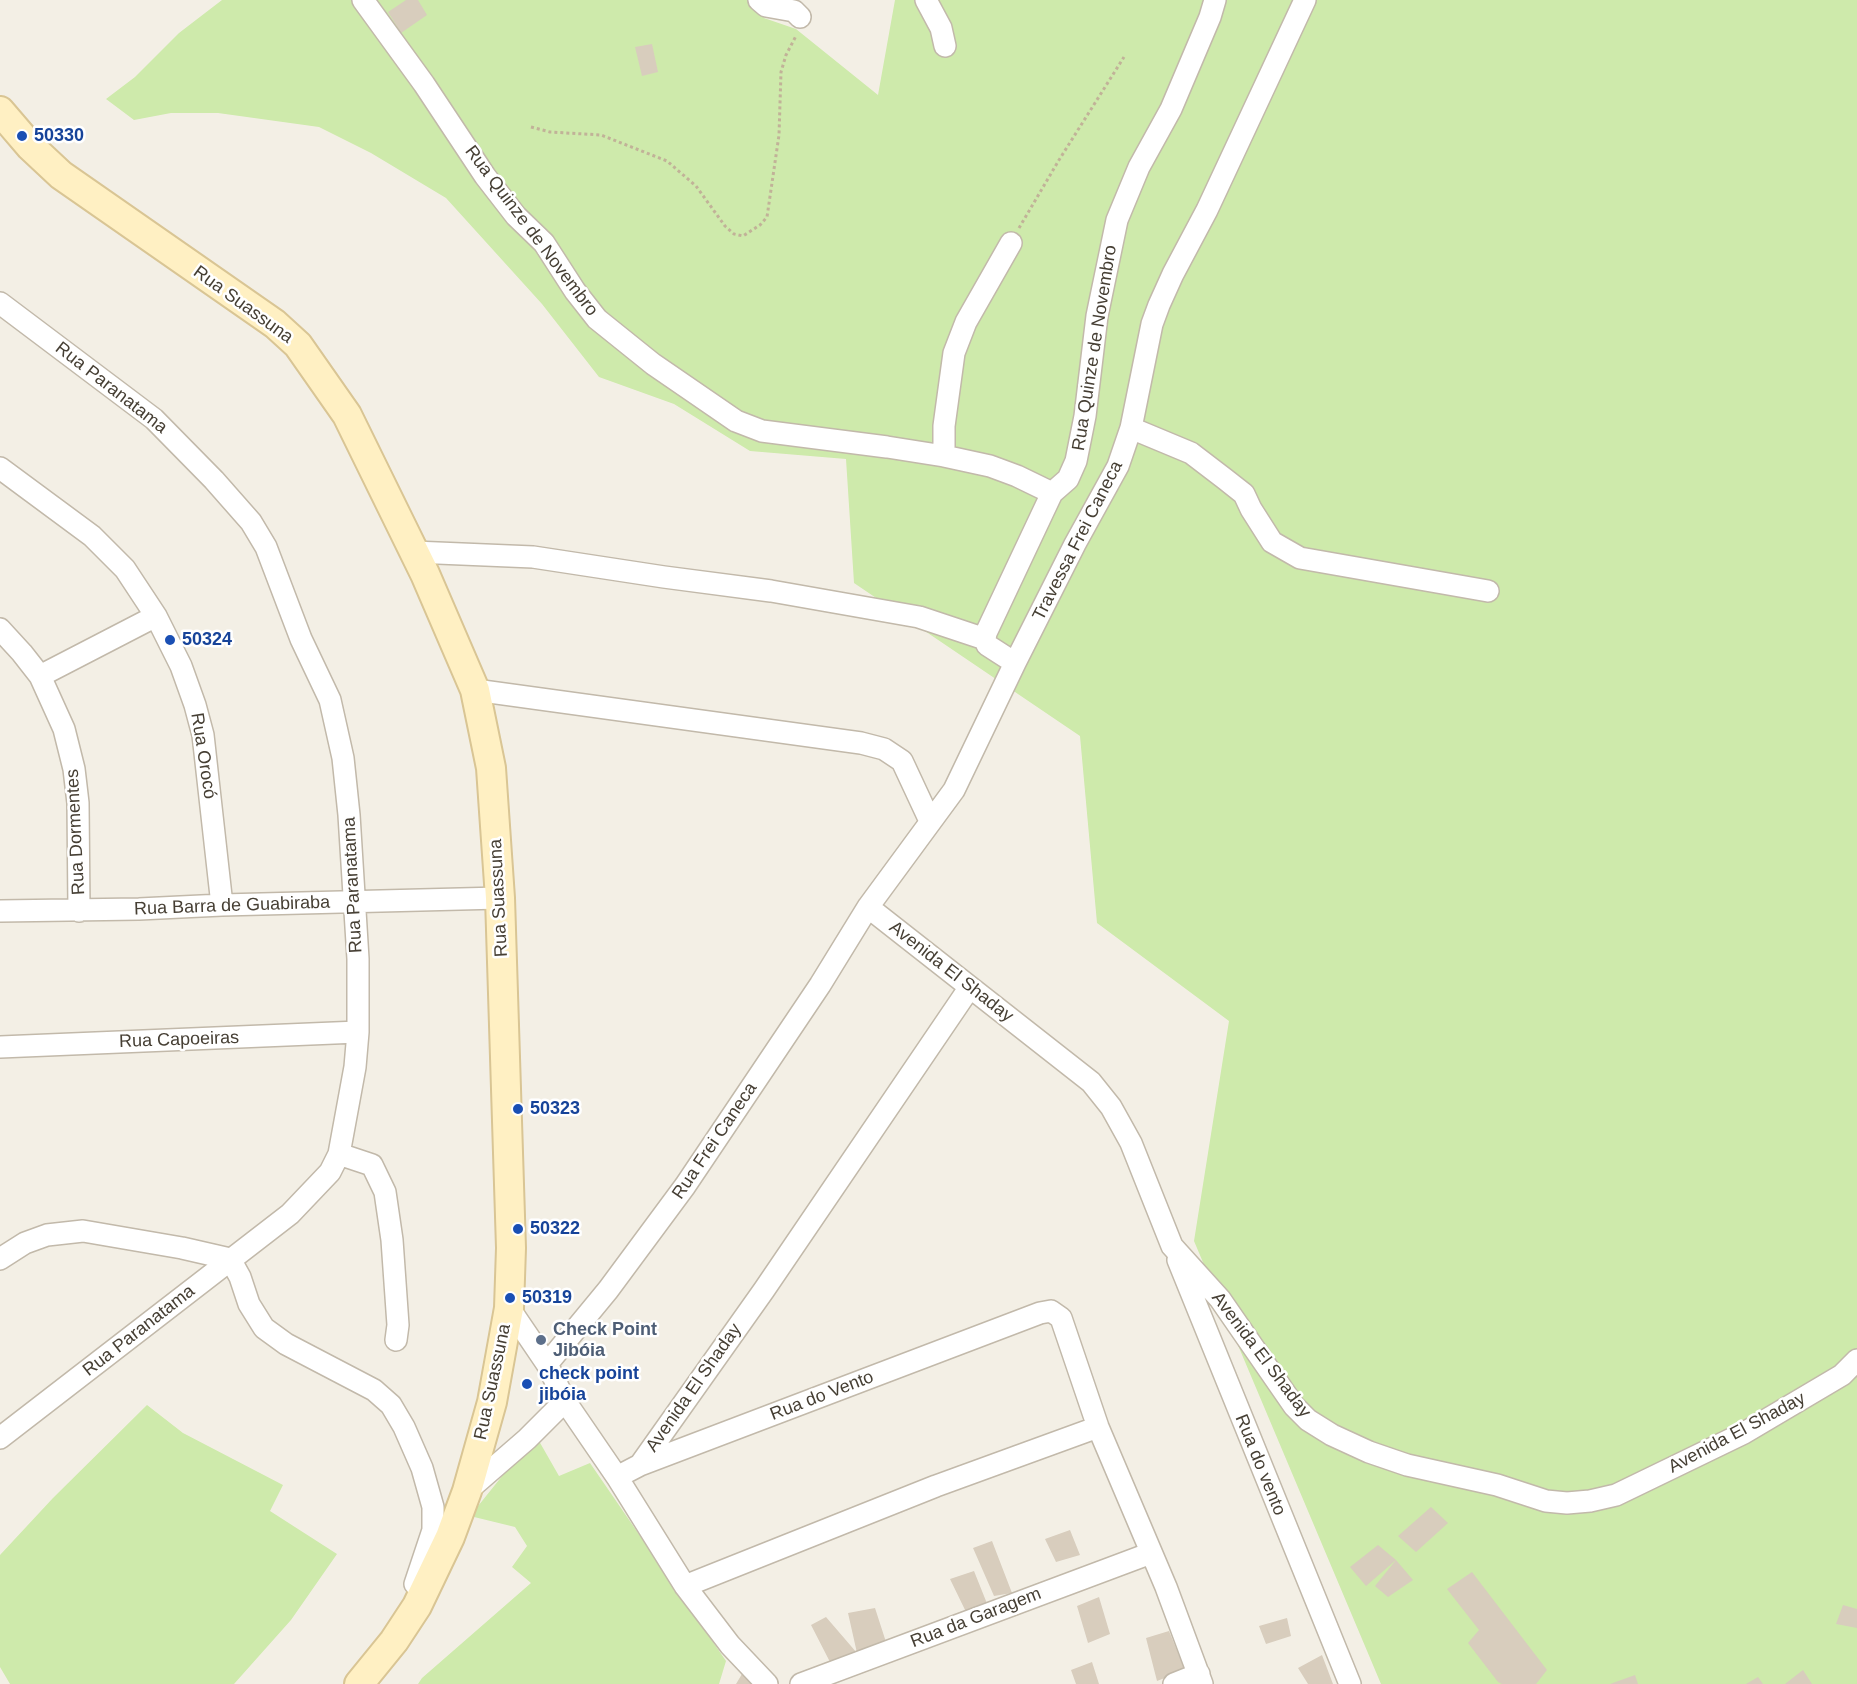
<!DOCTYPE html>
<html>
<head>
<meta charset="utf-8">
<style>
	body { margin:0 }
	canvas { display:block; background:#f3efe5 }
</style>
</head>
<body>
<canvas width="1857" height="1684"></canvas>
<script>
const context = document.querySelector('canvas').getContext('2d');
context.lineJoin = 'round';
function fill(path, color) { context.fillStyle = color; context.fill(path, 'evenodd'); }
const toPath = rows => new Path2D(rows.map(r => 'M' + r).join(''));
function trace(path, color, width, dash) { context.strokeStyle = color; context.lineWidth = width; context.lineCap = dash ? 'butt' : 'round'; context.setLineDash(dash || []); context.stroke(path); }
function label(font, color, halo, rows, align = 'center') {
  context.font = font + ' Arial,sans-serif'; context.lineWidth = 5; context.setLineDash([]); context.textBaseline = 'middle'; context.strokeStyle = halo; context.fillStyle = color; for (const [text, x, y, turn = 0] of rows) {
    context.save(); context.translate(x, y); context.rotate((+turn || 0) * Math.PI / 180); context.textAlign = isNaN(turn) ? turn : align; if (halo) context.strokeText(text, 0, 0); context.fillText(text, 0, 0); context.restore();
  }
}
const green = toPath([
	[222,0,755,0,764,18,796,29,878,95,895,0,1857,0,1857,1684,1381,1684,1194,1241,1229,1021,1097,923,1080,736,854,583,846,459,750,451,674,404,599,377,542,304,446,198,371,153,319,127,218,113,171,113,134,120,106,99,135,77,179,33],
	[147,1405,183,1433,283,1485,270,1511,337,1554,291,1620,234,1684,10,1684,0,1667,0,1555,53,1498],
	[539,1441,559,1476,590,1463,726,1661,719,1684,418,1684,422,1678,531,1583,512,1567,527,1546,515,1527,470,1516,511,1465]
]);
const building = toPath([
	[406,0,418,0,427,15,401,33,388,12],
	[652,44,658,72,642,76,635,47],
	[1431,1507,1448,1523,1416,1552,1398,1536],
	[1070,1530,1080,1555,1056,1562,1045,1539],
	[992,1541,1012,1593,994,1596,973,1548],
	[1378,1545,1396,1560,1413,1580,1388,1597,1375,1586,1396,1560,1366,1586,1350,1567],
	[974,1571,988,1606,967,1614,950,1579],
	[1472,1572,1547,1670,1536,1684,1502,1684,1498,1682,1468,1643,1479,1630,1447,1589],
	[1099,1597,1110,1634,1088,1643,1077,1606],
	[1843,1605,1857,1609,1857,1628,1836,1624],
	[875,1608,886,1642,857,1653,848,1613],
	[826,1617,857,1653,830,1662,811,1625],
	[1287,1618,1291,1636,1266,1644,1259,1626],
	[1169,1631,1185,1670,1157,1681,1146,1638],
	[1322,1655,1333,1684,1308,1684,1298,1668],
	[1092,1662,1099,1684,1076,1684,1071,1670],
	[1803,1670,1812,1684,1785,1684],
	[742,1674,753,1684,736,1684],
	[1635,1675,1638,1684,1610,1684],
	[1758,1677,1763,1684,1746,1684]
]);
const path = toPath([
	[531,127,550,132,601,135,667,161,696,186,725,226,734,234,743,236,760,225,767,217,779,135,781,72,786,55,796,36],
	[1019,228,1059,160,1124,57]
]);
const street = toPath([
	[363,0,424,84,485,176,516,216,544,243,575,291,597,319,653,364,736,421,762,431,887,447,944,456,990,466,1017,476,1052,493],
	[759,0,766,6,794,11,800,17],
	[926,0,941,28,945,46],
	[0,303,154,419,214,480,251,522,266,547,301,639,330,700,343,758,349,815,358,959,358,1032,355,1067,339,1154,330,1172,290,1214,0,1438],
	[1131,428,1191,453,1225,479,1244,494,1251,509,1272,542,1300,558,1488,591],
	[944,456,944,426,954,353,966,322,1011,243],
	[0,468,92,536,125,569,156,616,181,666,195,705,203,735,222,905],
	[414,552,533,557,664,577,771,591,919,617,985,639],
	[0,629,22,653,40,676,64,729,74,769,78,803,79,911],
	[1015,663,987,645,985,639,986,633,1052,493,1068,479,1076,461,1085,416,1097,316,1117,220,1139,167,1171,109,1210,17,1215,0],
	[40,676,156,616],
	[475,690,861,743,884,749,902,761,930,821],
	[868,907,1091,1082,1111,1107,1131,1143,1172,1246,1220,1299,1294,1406,1308,1420,1332,1435,1369,1452,1407,1465,1497,1485,1546,1501,1567,1503,1590,1501,1616,1495,1744,1433,1842,1375,1857,1360],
	[0,911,139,909,222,905,500,898],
	[0,1047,358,1032],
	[339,1154,372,1165,385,1192,392,1240,398,1325,396,1340],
	[0,1259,25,1243,47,1235,83,1231,182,1248,230,1259,240,1277,249,1304,264,1328,286,1344,374,1390,391,1405,404,1427,422,1468,433,1507,433,1530,415,1584],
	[1178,1260,1350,1684],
	[509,1308,547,1364,565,1401,617,1477,685,1586,730,1645,767,1684],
	[547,1364,608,1290,685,1186,820,985,868,907,954,790,1015,663,1075,544,1118,466,1131,428,1152,324,1159,305,1173,274,1207,210,1305,0],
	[640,1465,764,1290,970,987],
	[617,1477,640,1465,1040,1313,1051,1311,1061,1318,1098,1427,1166,1587,1202,1684],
	[467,1491,527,1439,565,1401],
	[685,1586,936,1486,1098,1427],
	[801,1684,1151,1553],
	[1174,1684,1199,1674]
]);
const secondary = toPath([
	[0,111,30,146,61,175,275,324,298,345,347,415,425,574,475,690,491,768,500,898,511,1248,509,1308,492,1402,467,1491,450,1537,417,1606,394,1641,359,1684]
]);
const markers = [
	[22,136,6,"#1a4fb4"],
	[170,640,6,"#1a4fb4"],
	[518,1109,6,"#1a4fb4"],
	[518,1229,6,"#1a4fb4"],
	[510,1298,6,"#1a4fb4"],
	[541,1340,6,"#5c6f8a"],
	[527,1384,6,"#1a4fb4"]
];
const transitNames = [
	["50330",34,136],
	["50324",182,640],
	["50323",530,1109],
	["50322",530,1229],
	["50319",522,1298],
	["check point",539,1374],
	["jibóia",539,1395]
];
const streetNames = [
	["Rua Quinze de Novembro",531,231,53],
	["Rua Suassuna",243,305,36],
	["Rua Quinze de Novembro",1095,348,-81],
	["Rua Paranatama",111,388,38],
	["Travessa Frei Caneca",1078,541,-63],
	["Rua Orocó",203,756,81],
	["Rua Dormentes",76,832,-93],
	["Rua Paranatama",353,885,-93],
	["Rua Suassuna",499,898,-93],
	["Rua Barra de Guabiraba",232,906,-2],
	["Avenida El Shaday",951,972,38],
	["Rua Capoeiras",179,1040,-2],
	["Rua Frei Caneca",715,1141,-56],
	["Rua Paranatama",139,1331,-38],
	["Avenida El Shaday",1261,1355,53],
	["Rua Suassuna",493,1382,-78],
	["Avenida El Shaday",694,1388,-55],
	["Rua do Vento",822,1396,-21],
	["Avenida El Shaday",1737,1433,-28],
	["Rua do vento",1260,1465,68],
	["Rua da Garagem",976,1618,-21]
];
const serviceNames = [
	["Check Point",553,1330],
	["Jibóia",553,1351]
];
fill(green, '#ceeaab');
fill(building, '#d8cdbd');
trace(street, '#c2b9aa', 24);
trace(secondary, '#d9c594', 32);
trace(path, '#c1b298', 3, [3, 3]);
trace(street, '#fff', 21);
trace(secondary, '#fff0c3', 28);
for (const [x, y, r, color] of markers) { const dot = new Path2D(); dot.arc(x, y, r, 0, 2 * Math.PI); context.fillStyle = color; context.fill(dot); trace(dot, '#fff', 2); }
label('bold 18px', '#164399', '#fff', transitNames, 'left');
label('18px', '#463f34', '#fff', streetNames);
label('bold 18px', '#4e5e75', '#fff', serviceNames, 'left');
</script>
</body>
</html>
